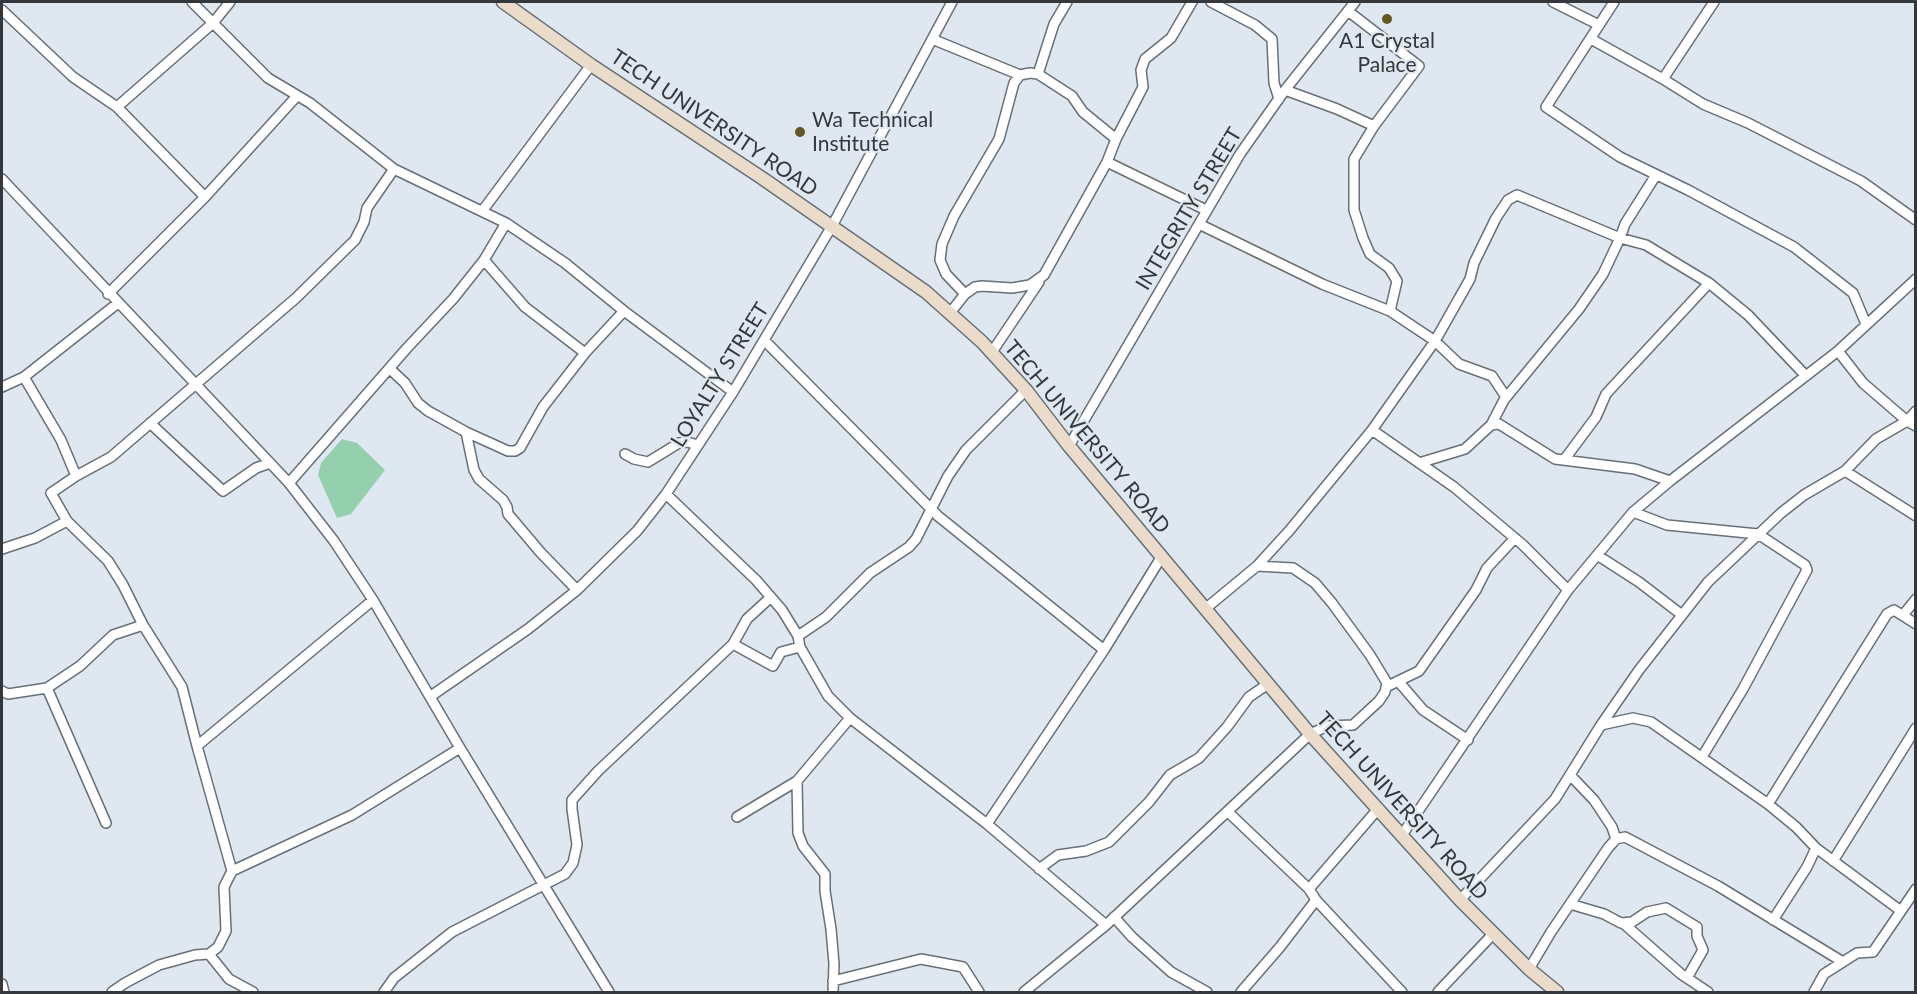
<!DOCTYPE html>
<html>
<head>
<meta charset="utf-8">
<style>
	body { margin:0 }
	#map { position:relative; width:1917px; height:994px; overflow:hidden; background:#dfe8f1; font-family:Lato,sans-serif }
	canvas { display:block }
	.frame { position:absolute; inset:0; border:3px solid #34373b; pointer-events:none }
</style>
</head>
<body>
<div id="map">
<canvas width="1917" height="994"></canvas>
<div class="frame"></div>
</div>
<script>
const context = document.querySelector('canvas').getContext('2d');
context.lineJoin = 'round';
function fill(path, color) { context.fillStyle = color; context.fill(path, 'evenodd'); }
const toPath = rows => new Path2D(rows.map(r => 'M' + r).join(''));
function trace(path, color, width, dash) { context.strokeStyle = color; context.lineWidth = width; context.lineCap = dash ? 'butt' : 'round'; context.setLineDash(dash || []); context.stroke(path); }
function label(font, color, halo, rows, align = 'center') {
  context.font = font + ' Lato,sans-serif'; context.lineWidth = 4.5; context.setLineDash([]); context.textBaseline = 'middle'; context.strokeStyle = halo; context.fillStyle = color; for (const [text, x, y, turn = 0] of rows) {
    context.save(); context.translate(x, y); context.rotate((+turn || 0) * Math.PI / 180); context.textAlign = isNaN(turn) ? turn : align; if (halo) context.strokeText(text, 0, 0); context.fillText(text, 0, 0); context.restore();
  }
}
const green = toPath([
	[342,439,357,443,385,470,351,514,337,518,318,475,321,463]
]);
const street = toPath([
	[192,2,268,78,310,103,394,169,506,223,565,263,624,311,733,392],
	[1211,2,1255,25,1272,39,1274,83,1279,99],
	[1553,2,1599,25],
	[1614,2,1546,107,1620,157,1688,190,1794,247,1853,293,1866,324],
	[2,10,73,77,117,107,205,197],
	[1348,11,1419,66,1374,126,1354,159,1354,210,1363,238,1370,254,1389,268,1397,281,1390,311],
	[932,39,1020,75],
	[1591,39,1663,79,1703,104,1748,123,1861,181,1916,220],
	[1038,74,1054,24,1067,2],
	[1663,79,1714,2],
	[1285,90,1337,109,1374,126],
	[117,107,213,23,230,2],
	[1107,162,1206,210],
	[1656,175,1625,224,1620,238,1646,245,1709,283,1748,315,1806,376],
	[2,179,289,483,334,541,373,600,460,748,609,992],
	[483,210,591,65],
	[1199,224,1322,284,1390,311,1435,341,1459,364,1492,376,1506,397],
	[484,260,525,307,585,353],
	[108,294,205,197,296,97],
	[965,294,946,274,940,260,942,244,954,216,999,139,1014,83,1020,75,1030,73,1038,74,1072,96,1083,112,1116,139],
	[950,313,965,294,975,287,982,286,1012,288,1030,285,1044,275,1107,162,1116,139,1143,87,1141,70,1145,59,1171,38,1192,2],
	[764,340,938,516,1104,650],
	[1838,351,1863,383,1907,421,1916,426],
	[992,352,1039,282],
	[390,369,405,383,418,403,428,411,466,432,508,451,515,451,520,448,543,407,585,353,624,311],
	[24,377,61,440,76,476],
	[2,387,24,377,118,303],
	[150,423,223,491,256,468,270,463],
	[1372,430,1454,487,1523,545,1568,590],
	[466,432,474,470,479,479,503,500,507,507,508,514,541,553,577,590],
	[1069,446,1240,154,1285,90,1355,2],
	[625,454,634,459,648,462,679,443,687,442,698,445],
	[1564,460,1596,417,1606,394,1709,283],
	[1419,463,1465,449,1491,425,1499,424,1555,459,1635,469,1670,481],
	[1845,471,1916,516],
	[289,483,407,348,453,299,484,260,506,223],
	[666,494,756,580,782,610,798,636,800,647,828,696,850,718,987,824,1106,925],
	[1633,512,1667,525,1758,534,1805,565,1807,570,1743,689,1702,757],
	[2,549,35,538,67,521],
	[1597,555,1639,582,1682,615],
	[1205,609,1257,566,1289,531,1372,430,1435,341,1470,279,1474,263,1496,218,1508,200,1517,195,1620,238,1603,274,1579,309,1504,400,1491,425],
	[1903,615,1916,599],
	[798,636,826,617,870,573,909,547,916,539,948,476,966,450,1026,390],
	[733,644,773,666,781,652,800,647],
	[1398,681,1423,710,1468,740],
	[1386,687,1419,671,1476,590,1487,568,1515,538],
	[47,688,106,823],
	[2,691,8,694,47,688,80,666,113,635,143,625],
	[431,696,528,629,577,590,637,531,666,494,733,392,832,226,952,2],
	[1601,725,1639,670,1708,582,1781,513,1804,495,1845,471,1876,439,1907,421,1916,411],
	[197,746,373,600],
	[1570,775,1594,800,1612,827,1616,839],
	[797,781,798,833,803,846,825,874,825,891,831,929,834,964,833,992],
	[1768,804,1887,614,1894,610,1916,624],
	[1228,812,1309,889,1316,900,1280,947,1241,992],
	[737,817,797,781,850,718],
	[987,824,1104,650,1162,556],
	[1402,835,1568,590,1633,512,1670,481,1838,351,1916,279],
	[1833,861,1916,728],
	[1039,869,1058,855,1086,851,1109,842,1149,802,1170,775,1199,758,1227,727,1249,697,1268,684],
	[232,871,352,815,460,748],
	[1309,889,1378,809],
	[1316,900,1402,992],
	[1460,900,1555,799,1601,725,1633,718,1651,722,1768,804,1796,827,1816,848,1901,911],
	[1570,904,1604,914,1621,923,1632,922,1647,912,1666,908,1697,927,1697,936,1703,950,1687,978],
	[1114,917,1132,937,1171,972,1207,992],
	[1773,920,1807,867,1816,848],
	[1623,923,1681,974,1708,992],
	[209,954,218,947,226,931,224,887,232,871,197,746,182,687,143,625,123,585,108,561,67,521,51,493,76,476,111,457,296,298,355,240,364,222,367,208,394,169],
	[1529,969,1551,932,1608,848,1616,839,1625,837,1718,886,1843,962],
	[833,981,921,959,963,967,979,992],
	[2,984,4,992],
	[112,992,125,983,159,965,195,955,209,954,229,979,253,992],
	[384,992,394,978,452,932,565,874,573,863,577,845,572,809,572,800,598,771,733,644,747,619,771,597],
	[1024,992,1106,925,1310,734,1328,726,1353,725,1379,701,1385,692,1387,683,1370,655,1332,603,1315,583,1293,568,1257,566],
	[1438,992,1493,934],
	[1814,992,1824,974,1857,953,1873,952,1916,889]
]);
const secondary = toPath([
	[503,2,591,65,762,178,926,292,982,342,1026,390,1069,446,1310,734,1460,900,1529,969,1557,992]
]);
const markers = [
	[1387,19,6,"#625622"],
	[800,132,6,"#625622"]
];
const poiNames = [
	["A1 Crystal",1387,41],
	["Palace",1387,65],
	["Wa Technical",812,120,"left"],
	["Institute",812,144,"left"]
];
const streetNames = [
	["TECH UNIVERSITY ROAD",714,123,34],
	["INTEGRITY STREET",1189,209,-59],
	["LOYALTY STREET",720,375,-58],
	["TECH UNIVERSITY ROAD",1087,437,50],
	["TECH UNIVERSITY ROAD",1402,806,48]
];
fill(green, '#94cfae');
trace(street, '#676f77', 12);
trace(secondary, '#676f77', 15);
trace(street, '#fff', 9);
trace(secondary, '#ebdbca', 12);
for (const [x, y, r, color] of markers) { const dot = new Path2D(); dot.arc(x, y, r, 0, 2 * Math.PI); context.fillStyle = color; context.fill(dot); trace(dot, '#dfe8f1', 2); }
label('21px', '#34373b', '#dfe8f1', poiNames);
label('21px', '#34373b', '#dfe8f1', streetNames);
</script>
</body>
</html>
